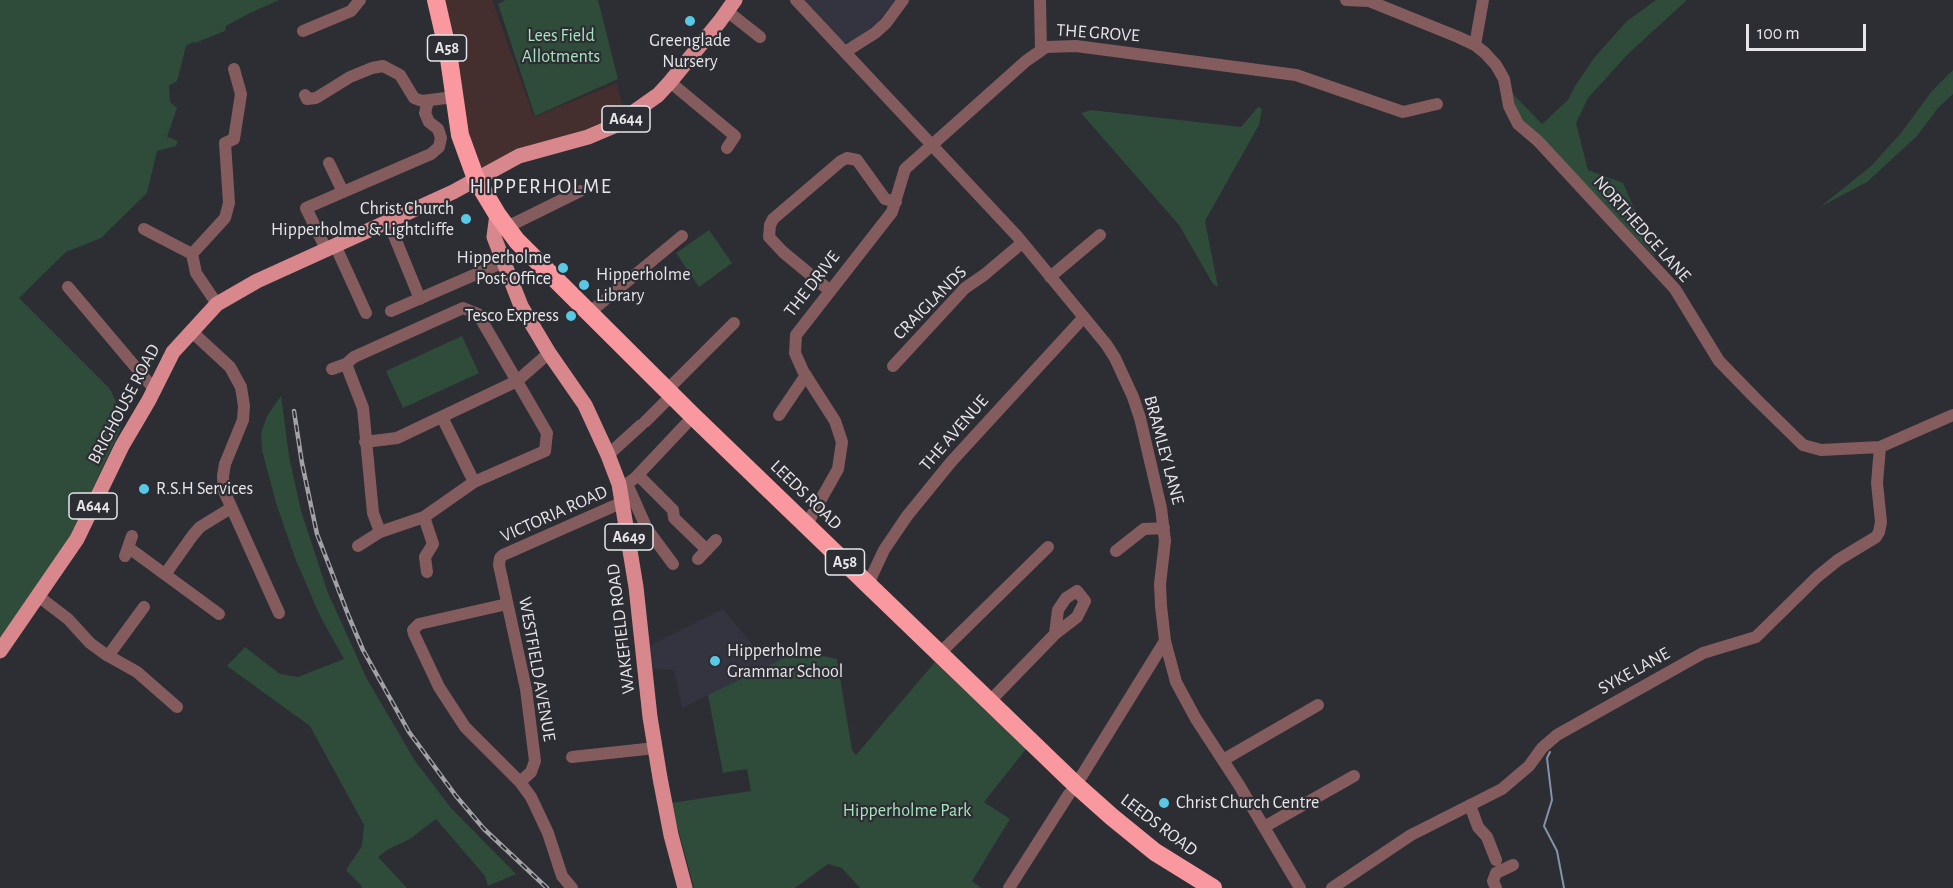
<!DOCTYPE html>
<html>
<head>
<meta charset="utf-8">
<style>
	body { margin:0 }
	#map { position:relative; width:1953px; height:888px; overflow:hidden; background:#2d2d34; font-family:"Alegreya Sans",sans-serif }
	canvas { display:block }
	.scale { position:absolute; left:1746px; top:24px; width:120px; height:27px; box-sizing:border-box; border:3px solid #e6e6ea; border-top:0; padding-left:8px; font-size:18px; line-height:21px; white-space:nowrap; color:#e6e6ea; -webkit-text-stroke:4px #2d2d34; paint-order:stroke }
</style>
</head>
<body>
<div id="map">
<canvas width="1953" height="888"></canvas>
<div class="scale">100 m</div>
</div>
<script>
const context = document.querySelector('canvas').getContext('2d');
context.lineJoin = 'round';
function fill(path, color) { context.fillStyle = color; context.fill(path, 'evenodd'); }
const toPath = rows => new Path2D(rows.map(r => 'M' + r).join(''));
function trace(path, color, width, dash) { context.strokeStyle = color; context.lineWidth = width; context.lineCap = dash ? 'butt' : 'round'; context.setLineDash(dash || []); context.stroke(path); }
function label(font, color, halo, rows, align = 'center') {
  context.font = font + ' "Alegreya Sans",sans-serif'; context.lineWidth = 4.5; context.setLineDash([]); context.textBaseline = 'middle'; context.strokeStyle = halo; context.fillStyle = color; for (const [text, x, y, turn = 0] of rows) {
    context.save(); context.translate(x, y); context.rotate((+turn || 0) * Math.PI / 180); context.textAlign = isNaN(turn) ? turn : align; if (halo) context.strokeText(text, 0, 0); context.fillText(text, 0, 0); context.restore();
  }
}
const industrial = toPath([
	[444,0,492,0,534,117,617,83,624,113,580,133,530,146,480,168,463,119,456,40]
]);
const built = toPath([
	[804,0,895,0,878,22,853,41,845,42,837,38],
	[723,609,753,645,764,651,796,652,682,708,674,670,653,669,649,646]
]);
const green = toPath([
	[0,0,279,0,246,15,226,26,225,31,195,43,193,42,186,46,178,78,176,82,169,85,170,102,177,108,167,137,178,141,176,146,157,151,147,193,101,238,66,252,19,298,110,389,122,415,121,428,69,539,0,638],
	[505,0,598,0,618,79,535,116,498,4],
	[1656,0,1687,0,1628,54,1588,98,1576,123,1588,170,1623,183,1656,258,1525,125,1517,112,1513,94,1542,124,1568,100,1575,86,1594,58,1627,21],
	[1953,70,1953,94,1938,108,1917,136,1867,182,1820,207,1871,166,1901,133,1931,92],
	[1258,107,1262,109,1259,125,1205,221,1218,287,1213,284,1179,225,1081,113,1091,110,1241,127],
	[709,230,732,263,699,287,676,253],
	[462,336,479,373,403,408,386,371],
	[281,396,289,456,301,511,328,593,367,679,415,761,451,808,516,874,488,886,485,876,436,819,410,839,387,850,378,857,407,888,361,888,362,886,346,870,362,846,364,825,310,726,227,666,245,647,280,674,298,677,344,659,320,616,295,558,276,503,262,450,261,433,267,416],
	[796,652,810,653,837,659,852,750,856,755,935,662,1026,749,984,802,1010,819,972,881,981,888,860,888,842,868,828,864,795,888,694,888,671,803,751,791,747,769,723,773,708,695]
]);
const stream = toPath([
	[1550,752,1547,758,1552,800,1544,826,1557,851,1564,888]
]);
const minor = toPath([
	[796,0,1017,236,1106,344,1115,358,1133,397,1140,418,1161,508,1165,541,1160,584,1161,606,1165,641,1176,682,1196,719,1239,785,1300,888],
	[1040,0,1041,50],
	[1346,0,1369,1,1458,37,1475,45,1485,53,1496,65,1504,79,1509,106,1518,124,1538,141,1675,289,1719,361,1757,400,1803,445,1821,450,1880,447,1953,415],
	[727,11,760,37],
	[303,31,351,11,360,0],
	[1475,45,1483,0],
	[845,52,875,33,886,23,903,0],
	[670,82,735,136,727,148],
	[305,95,307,99,316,98,350,77,372,68,383,66,400,75,414,98,422,101,454,97],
	[329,163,343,192],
	[388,221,420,299],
	[507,227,580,191],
	[144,229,192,254],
	[335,245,366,313],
	[326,249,306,208,431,154,439,147,441,138,438,129,429,122,425,113,428,101],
	[1050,277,1100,235],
	[68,287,154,389],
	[829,290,783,252,769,237,770,225,773,219,841,161,847,158,857,160,885,199,896,202],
	[217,304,196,273,192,254,225,218,229,203,225,143,234,139,241,94,234,69],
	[391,311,504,262],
	[589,313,682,236],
	[191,331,230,367,241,387,244,406,243,420,225,464,223,476,224,491,279,613],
	[346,364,363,408,373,513,380,532],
	[893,366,965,288,984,275,1022,243],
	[332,369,346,364,354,357,463,308,478,314,547,433,545,451,474,482,424,517,380,532,358,546],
	[667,390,734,323],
	[779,415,806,375],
	[442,417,474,482],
	[645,422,672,395],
	[365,442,397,438,517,381,549,353],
	[608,455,641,425],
	[638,475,673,510,674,518,707,550],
	[627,484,647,529,673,564],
	[620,489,635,478,686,424],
	[424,517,433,544,425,557,427,572],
	[807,524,838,469,842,442,835,421,803,371,795,353,796,335,892,212,905,169,1026,61,1046,47,1076,46,1296,75,1403,112,1437,104],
	[129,548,219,614],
	[1116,551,1144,529,1164,528],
	[125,556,132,536],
	[698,559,716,540],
	[166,573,193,535,200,527,231,508],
	[868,584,884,550,907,516,951,462,1084,317],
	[38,596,68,619,90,643,105,654,137,672,177,707],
	[507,604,419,624,413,630,414,634,439,687,465,727,520,782,531,797,548,833,562,876,572,888],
	[940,653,1048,547],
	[108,656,144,607],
	[990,701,1055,634,1077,617,1085,601,1077,591,1066,598,1058,610,1055,634],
	[572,757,655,748],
	[1223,760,1318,705],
	[520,782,531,772,535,761,526,689,499,565,500,558,503,555,623,502],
	[1076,785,1165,641],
	[1470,805,1478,827,1487,837,1496,860],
	[1264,827,1354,776],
	[1009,888,1069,794],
	[1332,888,1411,835,1502,789,1529,766,1542,748,1557,735,1703,653,1756,637,1817,577,1838,560,1876,537,1879,532,1881,522,1877,483,1880,447],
	[1496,888,1493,881,1496,873,1513,865]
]);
const major = toPath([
	[497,214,494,237,521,306,549,353,585,405,608,455,619,484,636,587,650,717,660,778,671,835,685,888],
	[0,651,77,539,122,446,149,400,173,352,217,304,257,281,453,192,519,156,588,137,614,126,658,95,670,82,720,21,735,0]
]);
const highway = toPath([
	[436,0,448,52,460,135,476,179,497,214,517,241,693,416,1076,785,1112,817,1155,852,1213,888]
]);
const rail = toPath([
	[294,411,302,463,317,534,349,617,363,650,409,732,456,796,484,829,547,888]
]);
const markers = [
	[690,21,6,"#59c8e5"],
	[466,219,6,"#59c8e5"],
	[563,268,6,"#59c8e5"],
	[584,285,6,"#59c8e5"],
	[571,316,6,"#59c8e5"],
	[144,489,6,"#59c8e5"],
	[715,661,6,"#59c8e5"],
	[1164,803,6,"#59c8e5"]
];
const shields = [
	[447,48,39],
	[626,119,48],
	[93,506,48],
	[629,537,48],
	[845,562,39]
];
const shieldNames = [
	["A58",447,48],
	["A644",626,119],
	["A644",93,506],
	["A649",629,537],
	["A58",845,562]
];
const streetNames = [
	["THE GROVE",1098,33,4],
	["NORTHEDGE LANE",1642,229,48],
	["THE DRIVE",812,284,-52],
	["CRAIGLANDS",930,303,-45],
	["BRIGHOUSE ROAD",124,404,-62],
	["THE AVENUE",954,433,-49],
	["BRAMLEY LANE",1164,450,75],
	["LEEDS ROAD",806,495,44],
	["VICTORIA ROAD",554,514,-24],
	["WAKEFIELD ROAD",621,629,-97],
	["WESTFIELD AVENUE",537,669,80],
	["SYKE LANE",1634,671,-29],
	["LEEDS ROAD",1159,825,37]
];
const parkNames = [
	["Lees Field",561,36],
	["Allotments",561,57],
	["Hipperholme Park",907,811]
];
const poiNames = [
	["Greenglade",690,41,"center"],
	["Nursery",690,62,"center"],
	["Christ Church",454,209,"right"],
	["Hipperholme & Lightcliffe",454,230,"right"],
	["Hipperholme",551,258,"right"],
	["Post Office",551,279,"right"],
	["Hipperholme",596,275],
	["Library",596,296],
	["Tesco Express",559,316,"right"],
	["R.S.H Services",156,489],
	["Hipperholme",727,651],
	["Grammar School",727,672],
	["Christ Church Centre",1176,803]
];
const quarterNames = [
	["HIPPERHOLME",541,187]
];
fill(industrial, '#442f2e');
fill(built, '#343441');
fill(green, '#2f4b3a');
trace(stream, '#8294aa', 2);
trace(minor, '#845c5e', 12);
trace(major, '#d8888c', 15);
trace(highway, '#f9999f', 18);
trace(rail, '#a1a1a6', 4.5);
trace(rail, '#2d2d34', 2, [7]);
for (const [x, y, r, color] of markers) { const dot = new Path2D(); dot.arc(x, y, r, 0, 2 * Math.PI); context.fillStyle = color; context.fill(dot); trace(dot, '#2d2d34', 2); }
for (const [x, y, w] of shields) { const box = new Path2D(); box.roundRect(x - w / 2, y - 13, w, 26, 4.5); context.fillStyle = '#2d2d34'; context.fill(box); trace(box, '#e6e6ea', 1.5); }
label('bold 16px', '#e6e6ea', null, shieldNames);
label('18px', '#e6e6ea', '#2d2d34', streetNames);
label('18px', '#a4e5bc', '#2d2d34', parkNames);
label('18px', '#e6e6ea', '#2d2d34', poiNames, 'left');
context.letterSpacing = '1.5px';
label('21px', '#e6e6ea', '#2d2d34', quarterNames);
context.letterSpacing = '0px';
</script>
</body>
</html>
